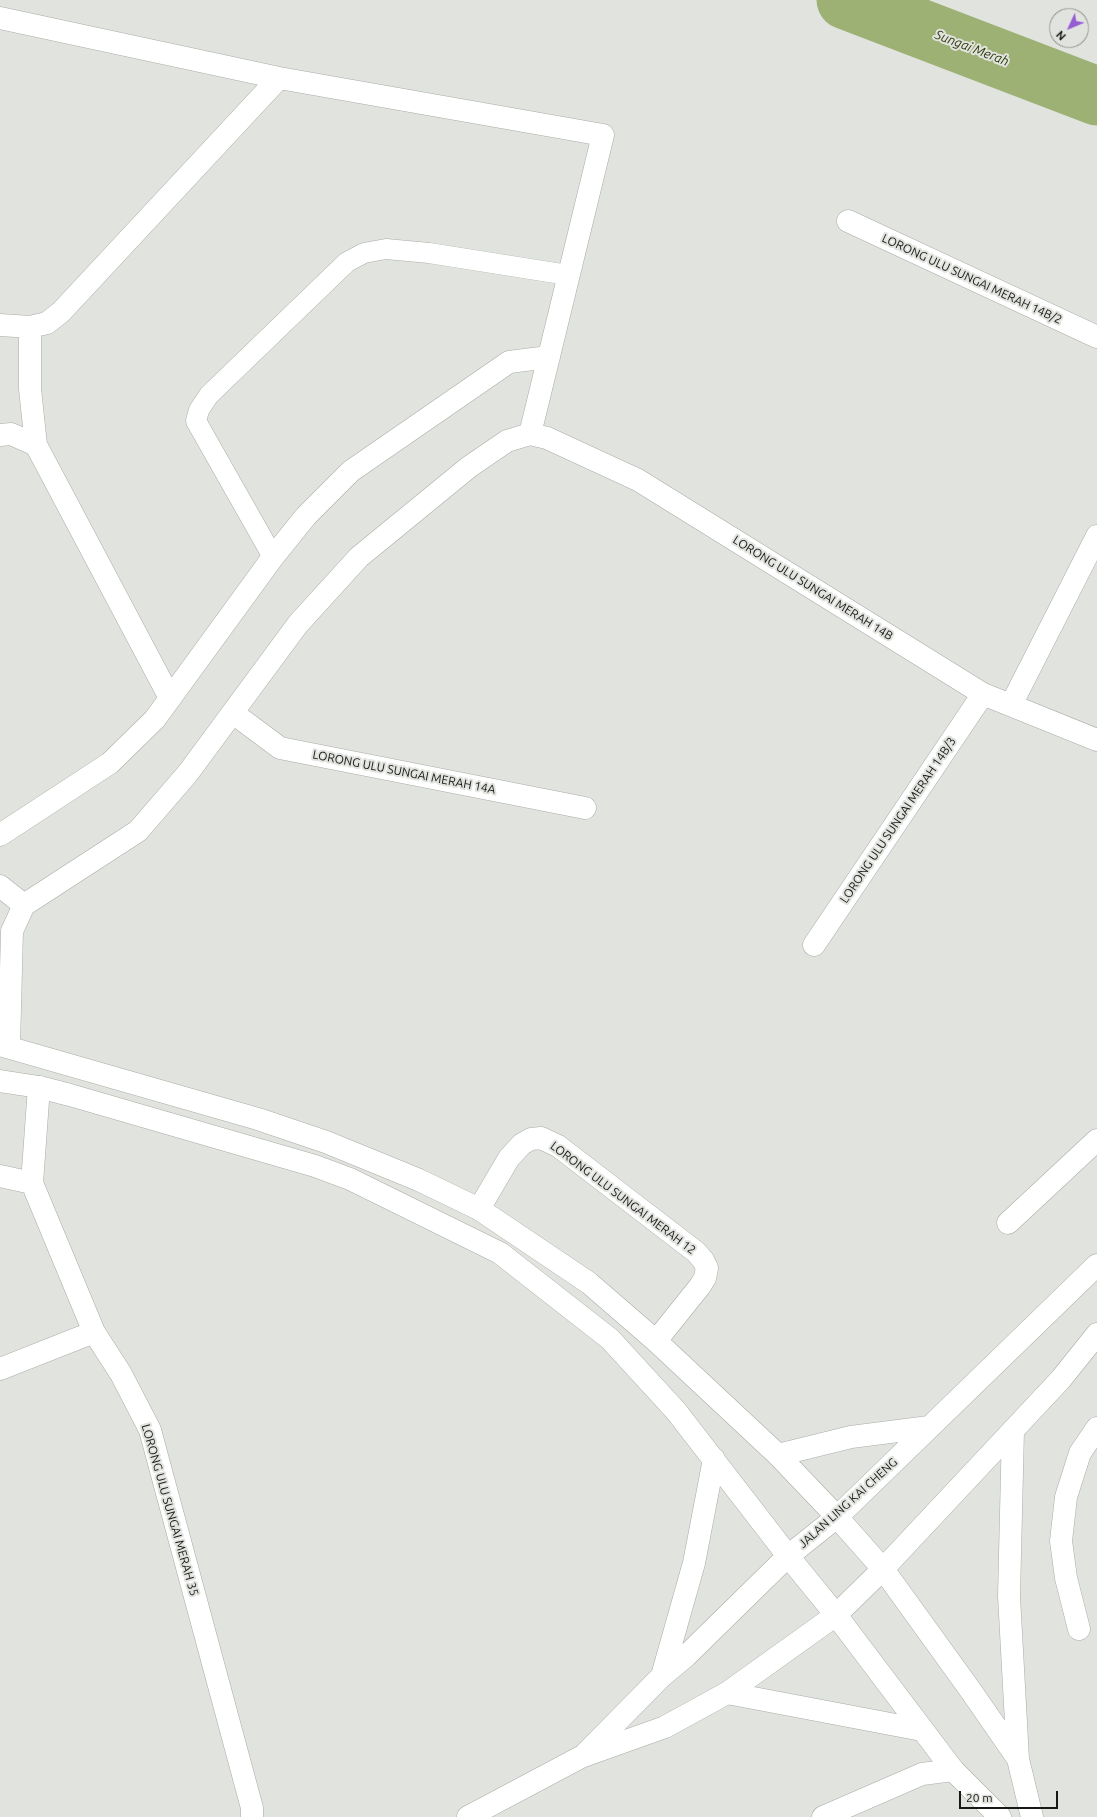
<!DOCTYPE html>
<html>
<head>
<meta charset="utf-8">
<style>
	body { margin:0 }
	#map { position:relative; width:1097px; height:1817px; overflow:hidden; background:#e1e3de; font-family:Ubuntu,sans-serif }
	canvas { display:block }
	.north { position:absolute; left:1049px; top:8px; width:40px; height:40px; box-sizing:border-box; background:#e1e3de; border:1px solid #90928e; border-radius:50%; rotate:226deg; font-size:11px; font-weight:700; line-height:16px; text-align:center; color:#171816 }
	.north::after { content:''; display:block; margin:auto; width:14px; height:18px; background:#965cd4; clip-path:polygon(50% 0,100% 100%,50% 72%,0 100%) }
	.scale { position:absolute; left:959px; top:1791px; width:99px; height:18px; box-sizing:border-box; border:2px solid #171816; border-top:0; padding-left:5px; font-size:12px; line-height:14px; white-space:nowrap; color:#171816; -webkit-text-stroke:3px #e1e3de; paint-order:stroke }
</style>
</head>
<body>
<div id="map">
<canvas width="1097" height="1817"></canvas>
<div class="north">N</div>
<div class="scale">20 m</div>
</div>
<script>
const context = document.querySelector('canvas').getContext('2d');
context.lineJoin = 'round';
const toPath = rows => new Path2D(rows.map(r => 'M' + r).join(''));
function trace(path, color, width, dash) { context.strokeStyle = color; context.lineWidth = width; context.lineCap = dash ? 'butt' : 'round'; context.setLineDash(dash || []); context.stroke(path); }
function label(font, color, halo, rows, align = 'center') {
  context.font = font + ' Ubuntu,sans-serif'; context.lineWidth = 4; context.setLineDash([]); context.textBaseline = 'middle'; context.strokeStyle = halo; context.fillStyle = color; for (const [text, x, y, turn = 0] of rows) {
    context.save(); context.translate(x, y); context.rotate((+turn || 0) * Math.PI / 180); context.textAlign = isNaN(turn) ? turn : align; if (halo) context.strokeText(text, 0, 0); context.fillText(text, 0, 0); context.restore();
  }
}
const river = toPath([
	[846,0,1097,96]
]);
const lane = toPath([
	[273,557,196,421,199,410,209,395,347,262,364,253,386,249,429,253,568,275]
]);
const street = toPath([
	[0,18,279,78,603,135,530,434],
	[848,221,1097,337],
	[0,325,30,327,47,323,61,312,279,78],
	[30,327,30,389,36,445,170,698],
	[530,434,547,438,638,480,983,694,1097,740],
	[0,435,11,434,36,445],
	[1011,705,1097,536],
	[233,713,280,748,585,808],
	[0,835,110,763,155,719,273,557,306,516,351,471,509,362,549,357],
	[0,886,24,905],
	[814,945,983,694],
	[9,1046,12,931,24,905,138,831,188,773,298,624,359,557,469,467,507,441,530,434],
	[39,1087,32,1183,94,1332,121,1374,150,1430,252,1808,252,1817],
	[0,1176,32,1183],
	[479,1209,509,1158,522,1144,531,1139,541,1138,558,1146,696,1252,703,1260,707,1268,705,1278,700,1286,656,1341],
	[1008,1223,1097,1140],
	[0,1369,94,1332],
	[1079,1629,1066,1578,1061,1541,1066,1497,1080,1453,1097,1428],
	[823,1817,922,1774,953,1770]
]);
const secondary = toPath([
	[0,1045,258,1119,326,1142,419,1180,479,1209,589,1283,656,1341,778,1455,837,1517,883,1569,971,1691,1018,1759,1032,1817],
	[0,1081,39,1087,70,1095,315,1166,350,1179,500,1253,610,1339,676,1411,788,1556,836,1615,953,1770,1000,1817],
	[1013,1430,1009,1596,1018,1759],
	[778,1455,851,1437,929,1427],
	[662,1676,694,1563,714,1459],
	[727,1693,922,1730],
	[586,1753,662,1676,686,1656,788,1556,837,1517,1097,1265],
	[468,1817,581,1757,665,1727,727,1693,836,1615,883,1569,1061,1379,1097,1334]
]);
const streetNames = [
	["LORONG ULU SUNGAI MERAH 14B/2",972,279,25],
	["LORONG ULU SUNGAI MERAH 14B",813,588,32],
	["LORONG ULU SUNGAI MERAH 14A",404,772,11],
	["LORONG ULU SUNGAI MERAH 14B/3",898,820,-56],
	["LORONG ULU SUNGAI MERAH 12",623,1198,37],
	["JALAN LING KAI CHENG",848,1503,-42],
	["LORONG ULU SUNGAI MERAH 35",170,1510,74]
];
const waterNames = [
	["Sungai Merah",972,48,21]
];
trace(river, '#9cb173', 59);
trace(lane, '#aaaca7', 21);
trace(street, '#aaaca7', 23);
trace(secondary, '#aaaca7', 23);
trace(lane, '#fff', 20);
trace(street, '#fff', 22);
trace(secondary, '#fff', 22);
label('12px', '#171816', '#e1e3de', streetNames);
label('italic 13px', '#2d3a0a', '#e1e3de', waterNames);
</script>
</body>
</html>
